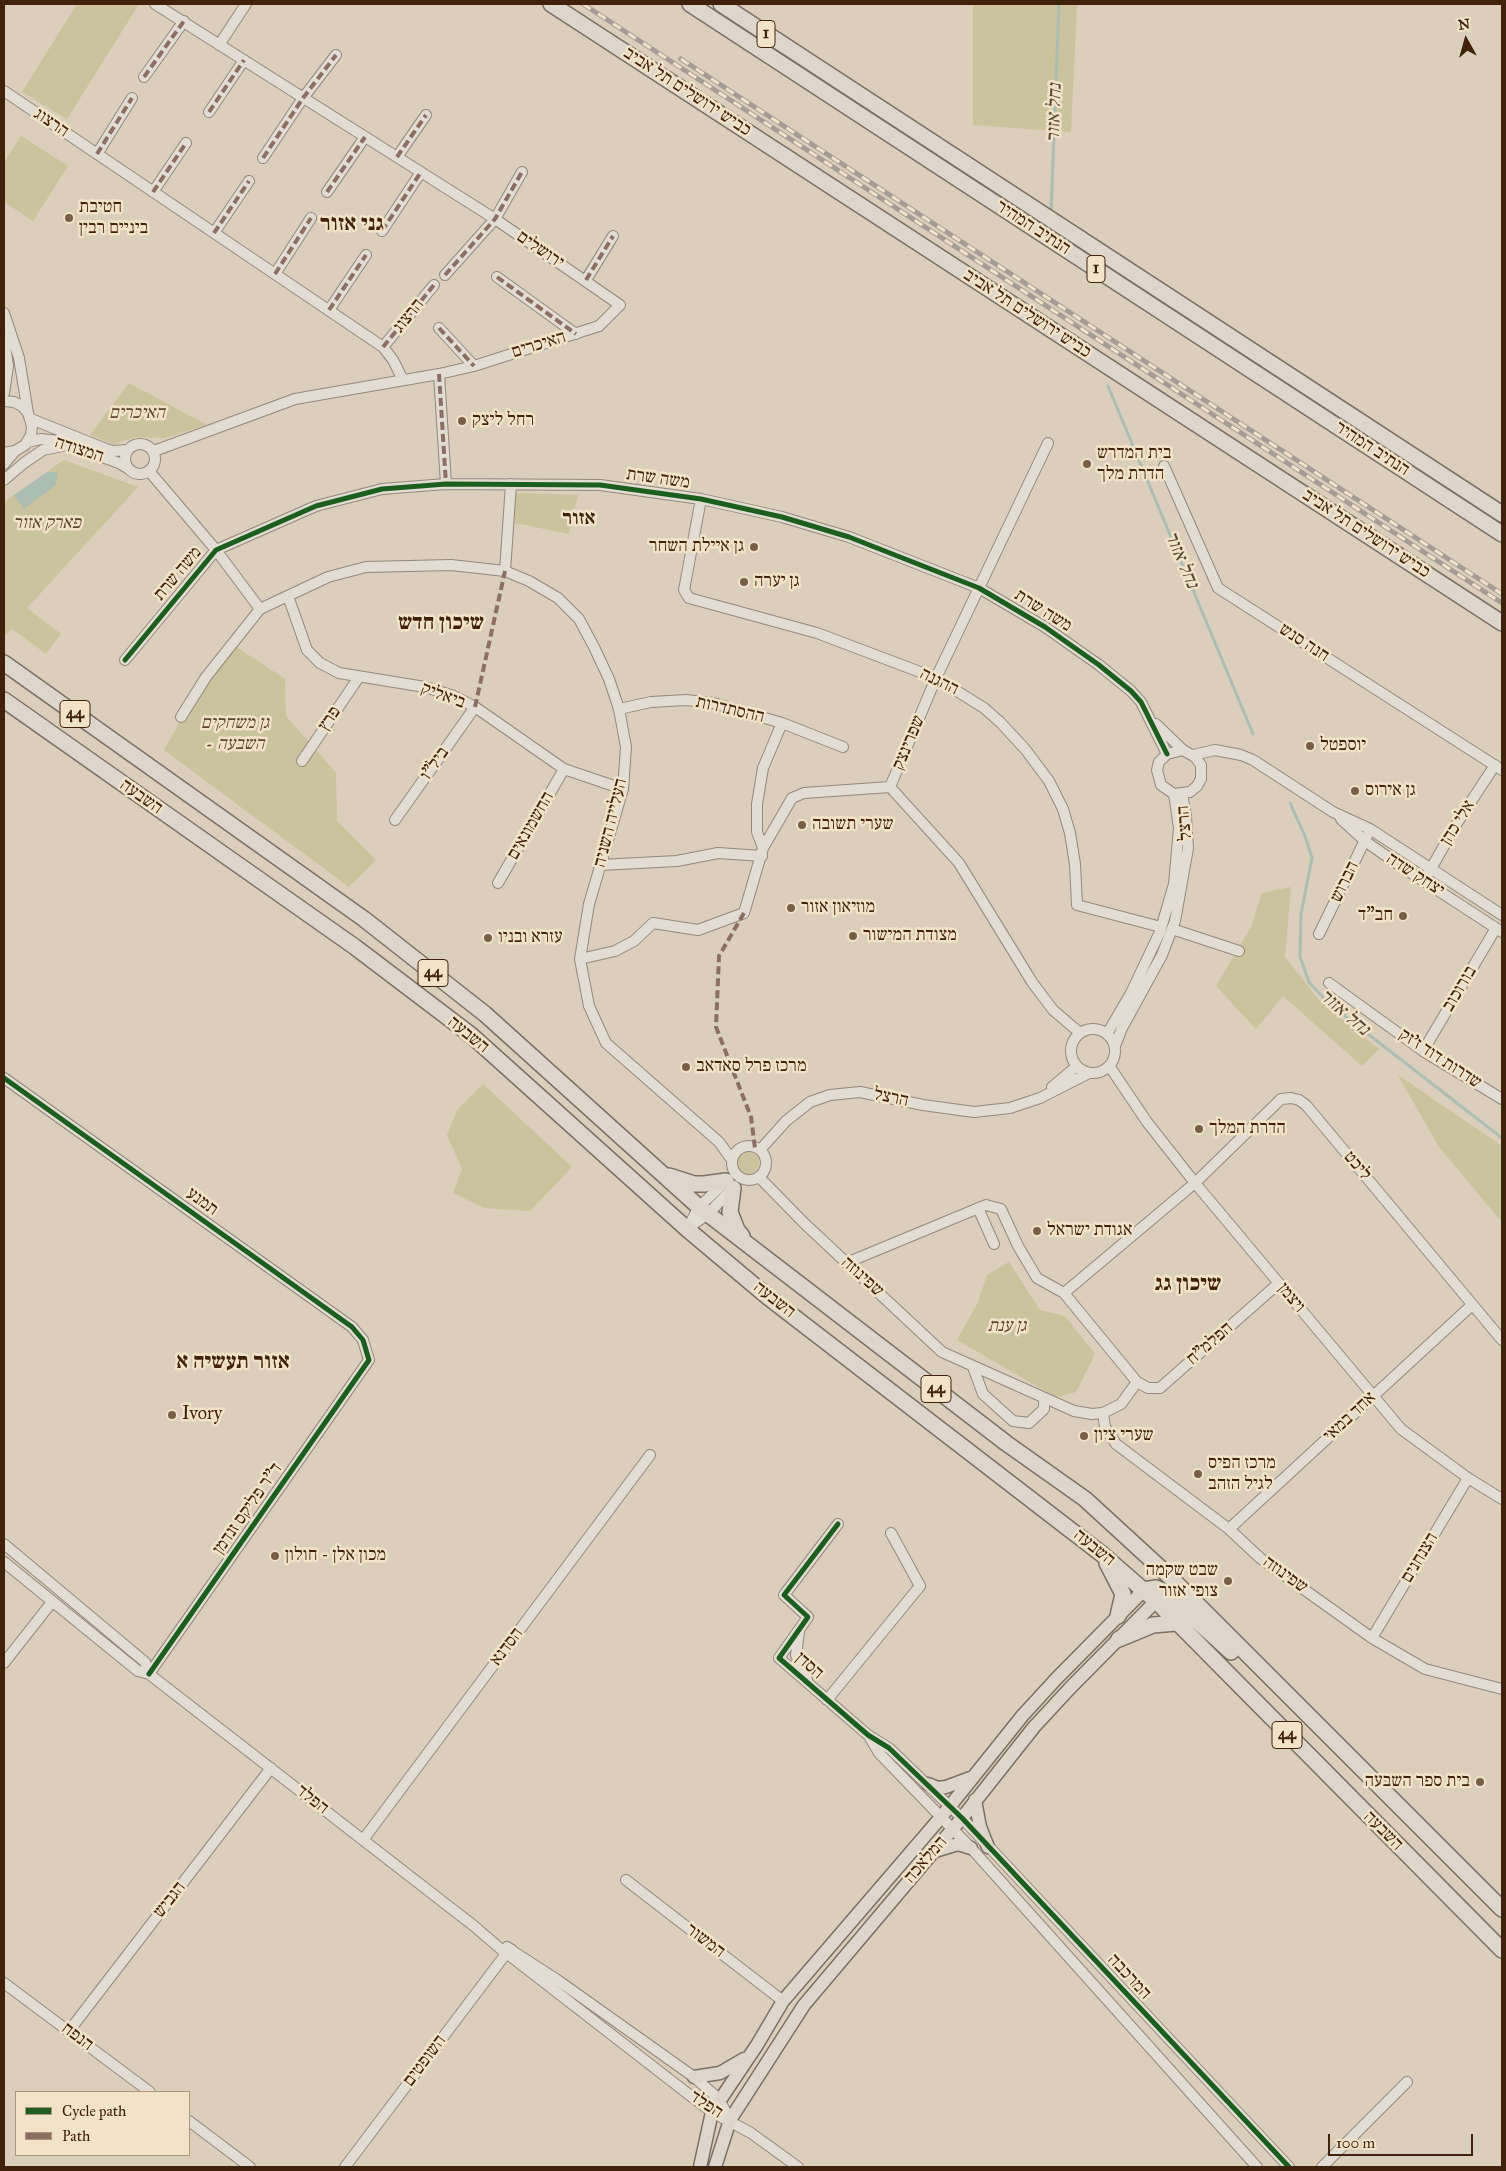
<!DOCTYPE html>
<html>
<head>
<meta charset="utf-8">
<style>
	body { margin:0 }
	#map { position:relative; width:1506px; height:2171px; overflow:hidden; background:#dbceba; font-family:"IM FELL Great Primer",serif }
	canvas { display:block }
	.frame { position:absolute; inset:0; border:5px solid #40210c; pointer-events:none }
	.legend { position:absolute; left:15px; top:2091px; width:175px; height:65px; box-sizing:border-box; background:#f1e2c9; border:1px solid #aa957d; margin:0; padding:6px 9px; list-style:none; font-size:15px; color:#40210c }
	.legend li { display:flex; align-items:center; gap:10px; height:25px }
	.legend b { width:25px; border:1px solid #aa957d }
	.north { position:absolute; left:1441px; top:15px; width:50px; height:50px; -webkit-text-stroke:4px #f1e2c9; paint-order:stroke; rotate:353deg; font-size:14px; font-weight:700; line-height:20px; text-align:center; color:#40210c }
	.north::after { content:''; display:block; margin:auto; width:18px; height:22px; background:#40210c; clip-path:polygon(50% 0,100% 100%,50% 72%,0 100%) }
	.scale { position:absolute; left:1328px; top:2134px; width:145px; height:22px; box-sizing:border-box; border:2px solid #40210c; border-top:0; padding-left:6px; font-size:15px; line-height:18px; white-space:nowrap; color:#40210c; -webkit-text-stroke:4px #f1e2c9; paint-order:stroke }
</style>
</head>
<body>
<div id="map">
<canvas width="1506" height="2171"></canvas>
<div class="frame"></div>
<ul class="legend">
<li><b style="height:6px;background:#1b5e20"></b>Cycle path</li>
<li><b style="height:6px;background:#8d6e63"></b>Path</li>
</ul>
<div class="north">N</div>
<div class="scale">100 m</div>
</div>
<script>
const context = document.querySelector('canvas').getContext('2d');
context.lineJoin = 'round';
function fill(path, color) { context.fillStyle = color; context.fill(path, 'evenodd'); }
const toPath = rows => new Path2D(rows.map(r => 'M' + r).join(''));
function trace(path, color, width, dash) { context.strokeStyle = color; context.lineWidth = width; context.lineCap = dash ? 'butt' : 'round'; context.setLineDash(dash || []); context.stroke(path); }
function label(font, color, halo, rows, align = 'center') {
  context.font = font + ' "IM FELL Great Primer","Frank Ruhl Libre",serif'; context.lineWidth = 5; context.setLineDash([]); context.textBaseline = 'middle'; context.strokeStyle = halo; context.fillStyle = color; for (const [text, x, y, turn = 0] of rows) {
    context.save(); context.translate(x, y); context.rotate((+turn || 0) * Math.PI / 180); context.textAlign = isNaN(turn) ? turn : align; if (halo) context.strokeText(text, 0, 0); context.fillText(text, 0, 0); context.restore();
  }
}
const green = toPath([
	[77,4,139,4,67,119,22,92],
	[973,4,1077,4,1071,132,973,125],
	[21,136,68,166,33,221,4,202,4,163],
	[129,383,207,425,164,438,136,437,113,444,90,435],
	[64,460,138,487,27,608,61,634,46,654,12,629,17,622,5,636,4,635,4,502],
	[516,493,578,495,569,534,515,523],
	[232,644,285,679,286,716,336,773,337,821,376,860,349,887,164,750,206,677],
	[1291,887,1285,957,1318,999,1379,1049,1362,1066,1283,996,1256,1029,1216,986,1251,927,1262,893],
	[1398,1075,1502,1146,1502,1222,1439,1147],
	[483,1084,572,1167,530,1211,484,1208,453,1193,462,1169,447,1135,457,1110],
	'737 1163a11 11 0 1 1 22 0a11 11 0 1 1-22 0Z',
	[1009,1262,1040,1310,1065,1316,1095,1354,1076,1392,1056,1397,957,1340,977,1304,987,1275]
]);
const water = toPath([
	[47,472,58,472,56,485,24,509,14,495]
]);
const stream = toPath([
	[1051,213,1059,4],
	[1108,386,1253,734],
	[1290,803,1305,836,1312,858,1301,914,1300,957,1309,982,1328,1003,1502,1138]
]);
const minor = toPath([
	[219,45,246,4],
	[144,77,184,21],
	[4,91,383,347,393,360,403,380],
	[209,112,244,60],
	[97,154,132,98],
	[397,157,426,115],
	[263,158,303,98,336,55],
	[153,192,186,143],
	[327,192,365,137],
	[382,231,421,172],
	[214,233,249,181],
	[275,274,311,218],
	[445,275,495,219,522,172],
	[497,277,576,334],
	[586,280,613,236],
	[329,310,366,255],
	[4,313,19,358,28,413],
	[439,328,474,366],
	[4,338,8,366,4,393],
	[383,347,434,285],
	[439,374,446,484],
	[4,401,14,402,22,406,28,413,32,426,31,435,25,445,15,451,4,453],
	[31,419,106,449,113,451,127,450],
	[27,442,41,439,59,441,119,463,129,469],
	[1048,443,936,678,890,787,959,863,1032,982,1053,1010,1080,1033],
	'125 459a15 15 0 1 1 30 0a15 15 0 1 1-30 0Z',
	[154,451,295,399,439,374,474,366,599,326,620,305,495,219,155,4],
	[4,464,15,451],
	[1164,466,1218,588,1502,770],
	[149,471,216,550,260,609],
	[4,480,24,463,43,450,67,445],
	[701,499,684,590,689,598,817,633,936,678,984,708,1000,722,1025,749,1049,781,1063,809,1070,833,1075,864,1077,905,1161,927],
	[505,571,511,484],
	[288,596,307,650,320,663,339,673,425,687,454,696,475,707,564,769,623,789],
	[125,660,216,550,316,506,382,489,446,484,600,485,701,499,782,517,849,537,979,588,1045,627,1099,665,1131,691,1141,702,1167,754],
	[619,709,651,702,686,700,713,703,782,723,843,747],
	[181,717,206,677,260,609,328,577,366,567,451,565,505,571,529,581,558,598,579,619,594,647,609,679,619,709,626,747,623,789,589,904,580,959,589,1006,606,1043,719,1142,732,1160],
	[1156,724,1183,750,1195,757,1201,765,1201,779,1197,786,1190,792,1174,794,1161,785,1157,770,1159,762,1167,754,1183,750],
	[1193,755,1215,750,1241,755,1253,760,1333,812,1370,829,1502,915],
	[302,761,359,677],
	[1341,819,1365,841,1399,865,1502,932],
	[395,820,475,707],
	[763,848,757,832,757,804,763,768,782,723],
	[600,865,677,861,718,853,762,856],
	[1424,881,1457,823,1495,765],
	[498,883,564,769],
	[1172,929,1239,951],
	[1319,934,1367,836],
	[580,959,615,951,634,941,653,923,698,930,744,913,763,848,792,798,804,793,890,787],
	[1329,983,1423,1051,1502,1099],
	'1071 1051a22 22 0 1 1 44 0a22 22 0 1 1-44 0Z',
	[1107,1034,1131,993,1160,932,1174,884,1179,828,1174,794],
	[1115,1046,1122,1028,1162,955,1175,921,1188,848,1186,816,1182,794],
	[1423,1051,1496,928],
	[1110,1067,1147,1122,1195,1183,1401,1429,1468,1478,1502,1499],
	[4,1078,352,1327,363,1340,369,1360,149,1674],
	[1052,1087,1077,1066],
	'732 1163a17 17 0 1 1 34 0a17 17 0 1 1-34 0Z',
	[760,1150,786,1121,810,1102,830,1095,860,1092,923,1105,974,1112,1010,1108,1040,1098,1089,1073],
	[759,1177,805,1224,942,1352,1074,1411,1092,1414,1103,1413],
	[978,1208,994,1244],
	[688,1228,708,1214,733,1188],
	[687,1229,699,1207,725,1182],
	[846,1263,986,1205,1001,1209,1018,1246,1037,1278,1064,1293,1137,1382,1148,1388,1160,1388,1279,1283],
	[1064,1293,1195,1183,1281,1099,1291,1098,1299,1100,1306,1105,1502,1340],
	[973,1367,983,1394,1013,1421,1029,1423,1044,1409,1044,1398],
	[1137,1382,1121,1404,1103,1413,1105,1427,1116,1444,1229,1529,1260,1558,1372,1638,1425,1669,1502,1689],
	[838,1524,784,1595,808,1617,779,1658,868,1735,889,1748,962,1818,1289,2167],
	[1229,1529,1472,1305],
	[4,1544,145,1662,149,1674],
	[4,1562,138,1671,149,1674,474,1926,503,1951],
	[799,1632,796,1655,807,1680],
	[1372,1638,1468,1478],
	[4,1663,52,1602],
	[827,1700,920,1586,891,1533],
	[870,1738,879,1753,971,1848,1257,2167],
	[363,1840,650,1455],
	[626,1880,783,2001],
	[514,1952,556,1979,694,2077,719,2099,730,2120],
	[509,1955,512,1950,507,1947,503,1951,506,1955,509,1955,696,2100,712,2112,751,2133,798,2167],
	[4,1983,150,2092],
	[69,2031,271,1768],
	[189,2121,250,2167],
	[345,2167,505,1955],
	[1322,2167,1407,2082]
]);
const major = toPath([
	[928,1784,938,1788,946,1787,970,1778],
	[975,1800,980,1827,988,1847],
	[935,1851,958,1844,971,1848],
	[694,2077,720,2073,744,2059],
	[700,2167,712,2112,757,2045,783,2001,942,1816,1023,1715,1057,1678,1144,1590],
	[715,2167,730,2120,804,2005,962,1818,1034,1727,1071,1687,1163,1594]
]);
const highway = toPath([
	[551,4,1502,623],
	[690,4,1502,534],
	[721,4,1502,514],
	[4,663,364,919,485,1014,699,1207,1006,1443,1085,1499,1169,1576,1502,1909],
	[4,700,355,947,471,1035,687,1229,768,1297,1103,1555,1157,1602,1502,1950],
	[669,1176,694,1184,704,1184,726,1181],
	[733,1188,730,1212,737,1230,742,1236],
	[1107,1563,1123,1594,1118,1616],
	[1144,1590,1156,1588,1165,1592,1231,1652],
	[1119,1639,1153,1625,1176,1623]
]);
const rail = toPath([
	[583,4,1502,603],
	[681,59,1502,594]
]);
const quiet = toPath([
	[144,77,184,21],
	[209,112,244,60],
	[97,154,132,98],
	[397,157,426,115],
	[263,158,303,98,336,55],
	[153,192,186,143],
	[327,192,365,137],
	[382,231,421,172],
	[214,233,249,181],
	[275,274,311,218],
	[445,275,495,219,522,172],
	[497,277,576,334],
	[586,280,613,236],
	[329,310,366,255],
	[439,328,474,366],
	[383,347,434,285],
	[439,374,446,484],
	[475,707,505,571],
	[744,913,719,956,716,1027,751,1117,755,1148]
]);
const cycleway = toPath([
	[125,660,216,550,316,506,382,489,446,484,600,485,701,499,782,517,849,537,979,588,1045,627,1099,665,1131,691,1141,702,1167,754],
	[4,1078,352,1327,363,1340,369,1360,149,1674],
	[838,1524,784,1595,808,1617,779,1658,868,1735,889,1748,962,1818,1289,2167]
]);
const markers = [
	[69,218,5,"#765e49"],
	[462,421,5,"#765e49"],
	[1087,464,5,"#765e49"],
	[754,547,5,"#765e49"],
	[744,582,5,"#765e49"],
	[1310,746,5,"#765e49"],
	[1355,791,5,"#765e49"],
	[802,825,5,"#765e49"],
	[791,908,5,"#765e49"],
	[1403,916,5,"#765e49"],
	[853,936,5,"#765e49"],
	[488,938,5,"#765e49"],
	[686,1067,5,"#765e49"],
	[1199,1129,5,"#765e49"],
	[1037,1231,5,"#765e49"],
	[172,1415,5,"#765e49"],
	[1084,1436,5,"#765e49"],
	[1198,1474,5,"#765e49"],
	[275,1556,5,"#765e49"],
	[1228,1581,5,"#765e49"],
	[1480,1782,5,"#765e49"]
];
const shields = [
	[766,34,18],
	[1096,269,18],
	[75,714,30],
	[433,973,30],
	[936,1389,30],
	[1287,1735,30]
];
const shieldNames = [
	["1",766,34],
	["1",1096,269],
	["44",75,714],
	["44",433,973],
	["44",936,1389],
	["44",1287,1735]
];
const streetNames = [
	["כביש ירושלים תל אביב",687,92,33],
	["הרצוג",51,123,34],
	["הנתיב המהיר",1033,228,33],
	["ירושלים",540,250,34],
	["כביש ירושלים תל אביב",1027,314,33],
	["הרצוג",409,316,-51],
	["האיכרים",539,345,-17],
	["הנתיב המהיר",1372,449,33],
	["המצודה",79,450,18],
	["משה שרת",658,479,8],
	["כביש ירושלים תל אביב",1366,534,33],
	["משה שרת",178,574,-50],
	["משה שרת",1043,611,32],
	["חנה סנש",1304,643,33],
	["ההגנה",939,682,26],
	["ביאליק",443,696,20],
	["ההסתדרות",730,710,13],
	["פרץ",330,719,-56],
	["שפרינצק",909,743,-67],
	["ביל\"ו",435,764,-55],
	["השבעה",141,797,35],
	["העלייה השניה",611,823,-76],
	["הרצל",1185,823,-95],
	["אלי כהן",1458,823,-58],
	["החשמונאים",531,826,-60],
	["יצחק שדה",1415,875,33],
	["הברוש",1345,882,-64],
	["בורוכוב",1460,989,-59],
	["השבעה",468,1035,39],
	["שדרות דוד ז'זק",1440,1059,33],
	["הרצל",891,1098,12],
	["ליכט",1357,1166,50],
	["תמנע",202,1202,36],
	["שפינוזה",862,1277,42],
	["ויצמן",1291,1298,50],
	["השבעה",774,1300,38],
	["הפלמ\"ח",1210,1344,-41],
	["אחד במאי",1350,1417,-43],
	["ד''ר פליקס זנדמן",248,1509,-55],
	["השבעה",1094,1548,39],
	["הצנחנים",1420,1558,-59],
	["שפינוזה",1285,1575,36],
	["הסדנא",507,1647,-53],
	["הסדן",809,1666,41],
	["הפלד",312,1800,38],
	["השבעה",1383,1831,45],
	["המלאכה",926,1860,-49],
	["הגביש",170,1900,-52],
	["המשור",705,1941,37],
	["המרכבה",1129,1977,47],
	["הנפח",77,2037,37],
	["השופטים",425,2061,-53],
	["הפלד",706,2105,33]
];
const poiNames = [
	["חטיבת",79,208],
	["ביניים רבין",79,229],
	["רחל ליצק",472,421],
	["בית המדרש",1097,454],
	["הדרת מלך",1097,475],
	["גן איילת השחר",744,547,"right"],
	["גן יערה",754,582],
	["יוספטל",1320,746],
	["גן אירוס",1365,791],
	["שערי תשובה",812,825],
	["מוזיאון אזור",801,908],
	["חב\"ד",1393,916,"right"],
	["מצודת המישור",863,936],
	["עזרא ובניו",498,938],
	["מרכז פרל סאדאב",696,1067],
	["הדרת המלך",1209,1129],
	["אגודת ישראל",1047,1231],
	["Ivory",182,1415],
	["שערי ציון",1094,1436],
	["מרכז הפיס",1208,1464],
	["לגיל הזהב",1208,1485],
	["מכון אלן - חולון",285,1556],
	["שבט שקמה",1218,1571,"right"],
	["צופי אזור",1218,1592,"right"],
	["בית ספר השבעה",1470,1782,"right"]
];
const parkNames = [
	["האיכרים",137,414],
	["פארק אזור",47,524],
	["גן משחקים",235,724],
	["- השבעה",235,745],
	["גן ענת",1007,1327]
];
const waterNames = [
	["נחל אזור",1055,113,-88],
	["נחל אזור",1181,560,67],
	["נחל אזור",1344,1013,41]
];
const quarterNames = [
	["אזור",579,519]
];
const districtNames = [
	["גני אזור",352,225],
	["שיכון חדש",441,624],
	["שיכון גג",1188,1285],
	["אזור תעשיה א",233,1363]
];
fill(green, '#cac39d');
fill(water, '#acbdb2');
trace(stream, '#acbdb2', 3);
trace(minor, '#93887a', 12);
trace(major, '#7c7064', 15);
trace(highway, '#7c7064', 18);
trace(minor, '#e3dcd2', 10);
trace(major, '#ded6ca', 12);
trace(highway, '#ded6ca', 15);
trace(rail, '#a59d93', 5);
trace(rail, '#f1e2c9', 3, [9]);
trace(quiet, '#8d6e63', 4, [8, 4]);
trace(cycleway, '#1b5e20', 5);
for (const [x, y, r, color] of markers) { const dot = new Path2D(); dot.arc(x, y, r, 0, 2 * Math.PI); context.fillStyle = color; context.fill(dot); trace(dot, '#f1e2c9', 2); }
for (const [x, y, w] of shields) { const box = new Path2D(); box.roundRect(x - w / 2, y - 13.5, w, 27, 4); context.fillStyle = '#f1e2c9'; context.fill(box); trace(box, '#40210c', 1); }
label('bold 16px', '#40210c', null, shieldNames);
label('18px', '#40210c', '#f1e2c9', streetNames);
label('18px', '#40210c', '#f1e2c9', poiNames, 'left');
label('italic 18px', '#5f472a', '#f1e2c9', parkNames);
label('italic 19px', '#564634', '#f1e2c9', waterNames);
label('bold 20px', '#40210c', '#f1e2c9', quarterNames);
label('bold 22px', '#40210c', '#f1e2c9', districtNames);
</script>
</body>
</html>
